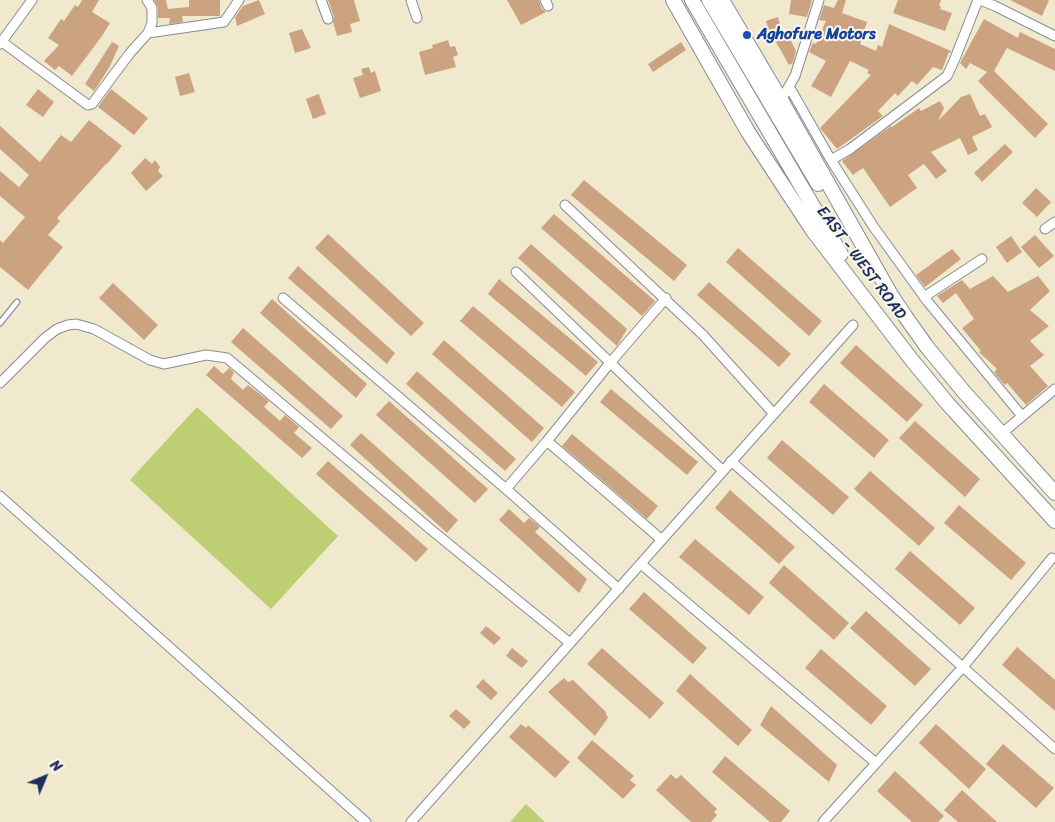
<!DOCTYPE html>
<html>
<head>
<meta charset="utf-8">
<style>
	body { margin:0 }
	#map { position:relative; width:1055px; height:822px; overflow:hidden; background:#f0e9ce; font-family:Sriracha,sans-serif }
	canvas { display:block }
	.north { position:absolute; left:20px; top:752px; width:50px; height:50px; -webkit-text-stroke:4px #fbf7ec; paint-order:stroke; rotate:45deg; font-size:14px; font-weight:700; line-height:20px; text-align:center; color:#1b2f5e }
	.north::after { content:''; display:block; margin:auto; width:18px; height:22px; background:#1b2f5e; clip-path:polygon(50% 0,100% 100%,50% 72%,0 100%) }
</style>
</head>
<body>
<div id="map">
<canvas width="1055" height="822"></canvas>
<div class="north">N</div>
</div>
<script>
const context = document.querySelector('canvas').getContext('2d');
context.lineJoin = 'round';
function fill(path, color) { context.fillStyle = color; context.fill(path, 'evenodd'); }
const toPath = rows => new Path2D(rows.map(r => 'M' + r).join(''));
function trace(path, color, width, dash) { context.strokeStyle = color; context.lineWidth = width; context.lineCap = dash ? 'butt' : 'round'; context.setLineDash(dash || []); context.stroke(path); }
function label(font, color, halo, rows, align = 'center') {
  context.font = font + ' Sriracha,sans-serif'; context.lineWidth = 4; context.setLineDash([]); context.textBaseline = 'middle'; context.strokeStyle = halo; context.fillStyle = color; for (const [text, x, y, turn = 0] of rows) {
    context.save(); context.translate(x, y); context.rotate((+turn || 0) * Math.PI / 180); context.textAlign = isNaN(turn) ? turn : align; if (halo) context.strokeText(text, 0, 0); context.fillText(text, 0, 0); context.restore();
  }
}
const green = toPath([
	[197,407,338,536,271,609,130,480],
	[526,804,545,822,510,822]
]);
const building = toPath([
	[82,0,99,0,92,12,110,23,102,36,72,76,59,66,55,70,44,61,59,45,48,38,61,19,64,21,75,5,78,7],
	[154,0,166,0,168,9,189,7,189,0,220,0,220,16,182,16,183,22,169,24,170,18,158,18,158,7],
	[259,0,265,14,237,26,235,17,243,6],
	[328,0,354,0,360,21,350,24,352,32,337,36,333,22,334,17],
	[507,0,539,0,542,9,546,12,521,25],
	[791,0,812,0,807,17,789,14],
	[838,0,846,0,842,13,867,22,860,44,876,51,878,45,882,47,889,24,951,51,950,53,949,52,942,70,933,67,917,85,912,81,898,96,895,93,878,111,883,116,837,149,820,128,871,75,867,73,869,70,850,61,831,97,811,86,826,61,809,52,813,43,816,44,826,21,819,20,824,5,834,8],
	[898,0,941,0,939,6,941,6,940,9,952,13,945,31,893,13],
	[1010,0,1049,0,1042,16],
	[778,17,784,40,789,37,796,51,793,63,789,65,776,42,772,44,766,21],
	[984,19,1018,38,1020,32,1055,49,1055,71,1007,48,994,71,1048,124,1035,138,978,81,987,72,970,63,966,69,960,63],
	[302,29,311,48,295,53,289,33],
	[448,40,450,47,455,46,458,55,453,57,456,67,425,75,419,52,433,48,432,45],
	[112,42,119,46,109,68,94,91,85,84],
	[681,42,686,50,653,72,648,64],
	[369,67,371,73,375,71,381,91,360,98,353,78,363,75,361,69],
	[189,73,195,92,180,96,175,77],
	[38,89,54,102,43,117,26,105],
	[111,89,148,118,134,135,98,107],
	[319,94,326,114,313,119,306,99],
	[970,94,980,116,985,114,992,127,972,137,978,150,968,155,960,138,931,152,947,171,936,179,924,164,908,175,917,188,890,207,863,168,853,175,842,161,891,126,892,127,919,108,921,111,940,101,944,108,938,121,961,97],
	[89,120,122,146,107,164,106,164,57,218,60,221,48,235,63,247,28,290,0,267,0,240,3,243,25,217,0,196,0,171,19,187,29,175,0,149,0,126,40,162,61,135,71,142],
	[1005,144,1013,152,982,182,974,173],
	[145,158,152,164,155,160,160,167,158,171,163,176,146,191,131,173],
	[584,180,687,265,674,281,571,195],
	[1036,188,1051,202,1037,217,1022,203],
	[554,214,655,301,642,316,541,228],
	[328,234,424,323,411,336,315,248],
	[1035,235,1054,256,1039,268,1021,247],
	[1011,236,1022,252,1007,263,996,247],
	[531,244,627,329,617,346,518,258],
	[738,248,822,321,809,336,726,262],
	[952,249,961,259,925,287,916,275],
	[298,266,395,353,387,364,288,278],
	[993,276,1008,292,1038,276,1050,291,1030,310,1049,326,1030,341,1044,355,1030,366,1048,386,1026,405,1007,383,1005,385,997,376,994,372,997,369,979,352,981,351,962,328,974,319,956,293,943,303,937,296,962,280,970,289],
	[499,279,598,362,586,376,488,294],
	[709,282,791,354,779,367,697,295],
	[113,283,158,325,144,340,99,298],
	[272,299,367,384,356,398,260,313],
	[473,306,575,392,562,407,460,321],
	[243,328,343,416,331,429,231,342],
	[444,340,544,428,532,442,432,354],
	[856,345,923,405,907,422,840,363],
	[214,366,223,374,229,368,234,372,231,379,243,390,248,385,269,401,264,407,280,421,285,415,299,427,294,433,312,448,302,458,206,375],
	[417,371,516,459,505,471,406,384],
	[824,384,889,440,874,458,809,402],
	[611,389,698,462,687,475,600,402],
	[389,401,488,489,475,503,376,415],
	[915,421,980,479,965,497,899,438],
	[361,433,458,520,447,533,350,445],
	[572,434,658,506,647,519,562,446],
	[782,440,849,497,833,515,767,458],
	[328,461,428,549,416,562,316,474],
	[870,471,935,528,919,546,854,489],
	[730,490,795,547,779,564,715,508],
	[959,505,1026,563,1011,580,944,523],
	[509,509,524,523,529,518,540,527,535,532,587,579,579,593,499,520],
	[695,539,764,597,749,615,679,557],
	[910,551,975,608,960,625,895,569],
	[784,565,849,623,834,640,769,583],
	[644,592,707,648,693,664,629,609],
	[866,611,931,669,915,686,850,628],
	[486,626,501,638,494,645,480,633],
	[1017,647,1055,680,1055,711,1002,665],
	[512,648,528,661,522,668,506,656],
	[602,648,664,703,650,719,587,664],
	[821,649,887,706,871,725,805,668],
	[690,674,752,730,738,746,676,691],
	[564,678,568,682,573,680,605,711,608,718,595,736,548,692],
	[483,679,498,693,491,700,476,687],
	[771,706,837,765,829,782,760,725],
	[456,709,471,722,464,729,449,716],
	[521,724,526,728,528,725,570,762,555,778,509,737],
	[936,724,986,769,969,789,919,743],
	[592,740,634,776,630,780,636,785,623,799,577,758],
	[1003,744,1054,788,1036,808,986,764],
	[725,756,790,811,781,822,770,822,712,772],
	[895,771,944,816,938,822,912,822,877,791],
	[671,774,676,779,681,775,717,809,714,812,717,815,711,822,691,822,656,790],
	[962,790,997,822,958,822,944,810]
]);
const lane = toPath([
	[0,323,17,302]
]);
const street = toPath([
	[321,0,328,19],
	[411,0,417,18],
	[545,0,548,6],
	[980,0,995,6,1055,36],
	[148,33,224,22,239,0],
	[2,42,88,105,92,104,130,53,148,33,152,23,152,8,147,0],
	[0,44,32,0],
	[790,88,831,160,873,226,928,302,1022,416],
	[781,100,795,76,819,0],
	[831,160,850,149,947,76,954,61,978,0],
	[565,205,703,335,774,414],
	[1045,229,1055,222],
	[516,272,723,471],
	[924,297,982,259],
	[283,298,506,489,619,589],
	[0,383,45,338,57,329,68,325,76,324,94,329,150,360,164,364,206,355,227,358,429,528,570,643],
	[1001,434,1055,389],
	[547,441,610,363,666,298],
	[731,461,1055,749],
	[506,489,547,441,662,540],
	[0,496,366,822],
	[641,564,876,763],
	[411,822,853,325],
	[823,822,963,667,1052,558]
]);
const primary = toPath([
	[673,0,748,132,813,231,911,359,948,404,1055,521],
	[692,0,841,254],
	[709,0,818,184],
	[722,0,781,100,891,295,905,316,927,347,964,392,1055,493]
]);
const markers = [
	[747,35,5,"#1a4fb4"]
];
const transitNames = [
	["Aghofure Motors",757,35]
];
const streetNames = [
	["EAST - WEST ROAD",861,263,53]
];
fill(green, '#bdcf72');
fill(building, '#cba381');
trace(lane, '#868c96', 7);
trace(street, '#868c96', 11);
trace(primary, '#868c96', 16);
trace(lane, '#fff', 4.5);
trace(street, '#fff', 9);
trace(primary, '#fff', 14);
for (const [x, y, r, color] of markers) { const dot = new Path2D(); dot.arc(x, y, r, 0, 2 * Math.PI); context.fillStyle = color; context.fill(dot); trace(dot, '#fbf7ec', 2); }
label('bold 16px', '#164399', '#fbf7ec', transitNames, 'left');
label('16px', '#1b2f5e', '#fbf7ec', streetNames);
</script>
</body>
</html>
